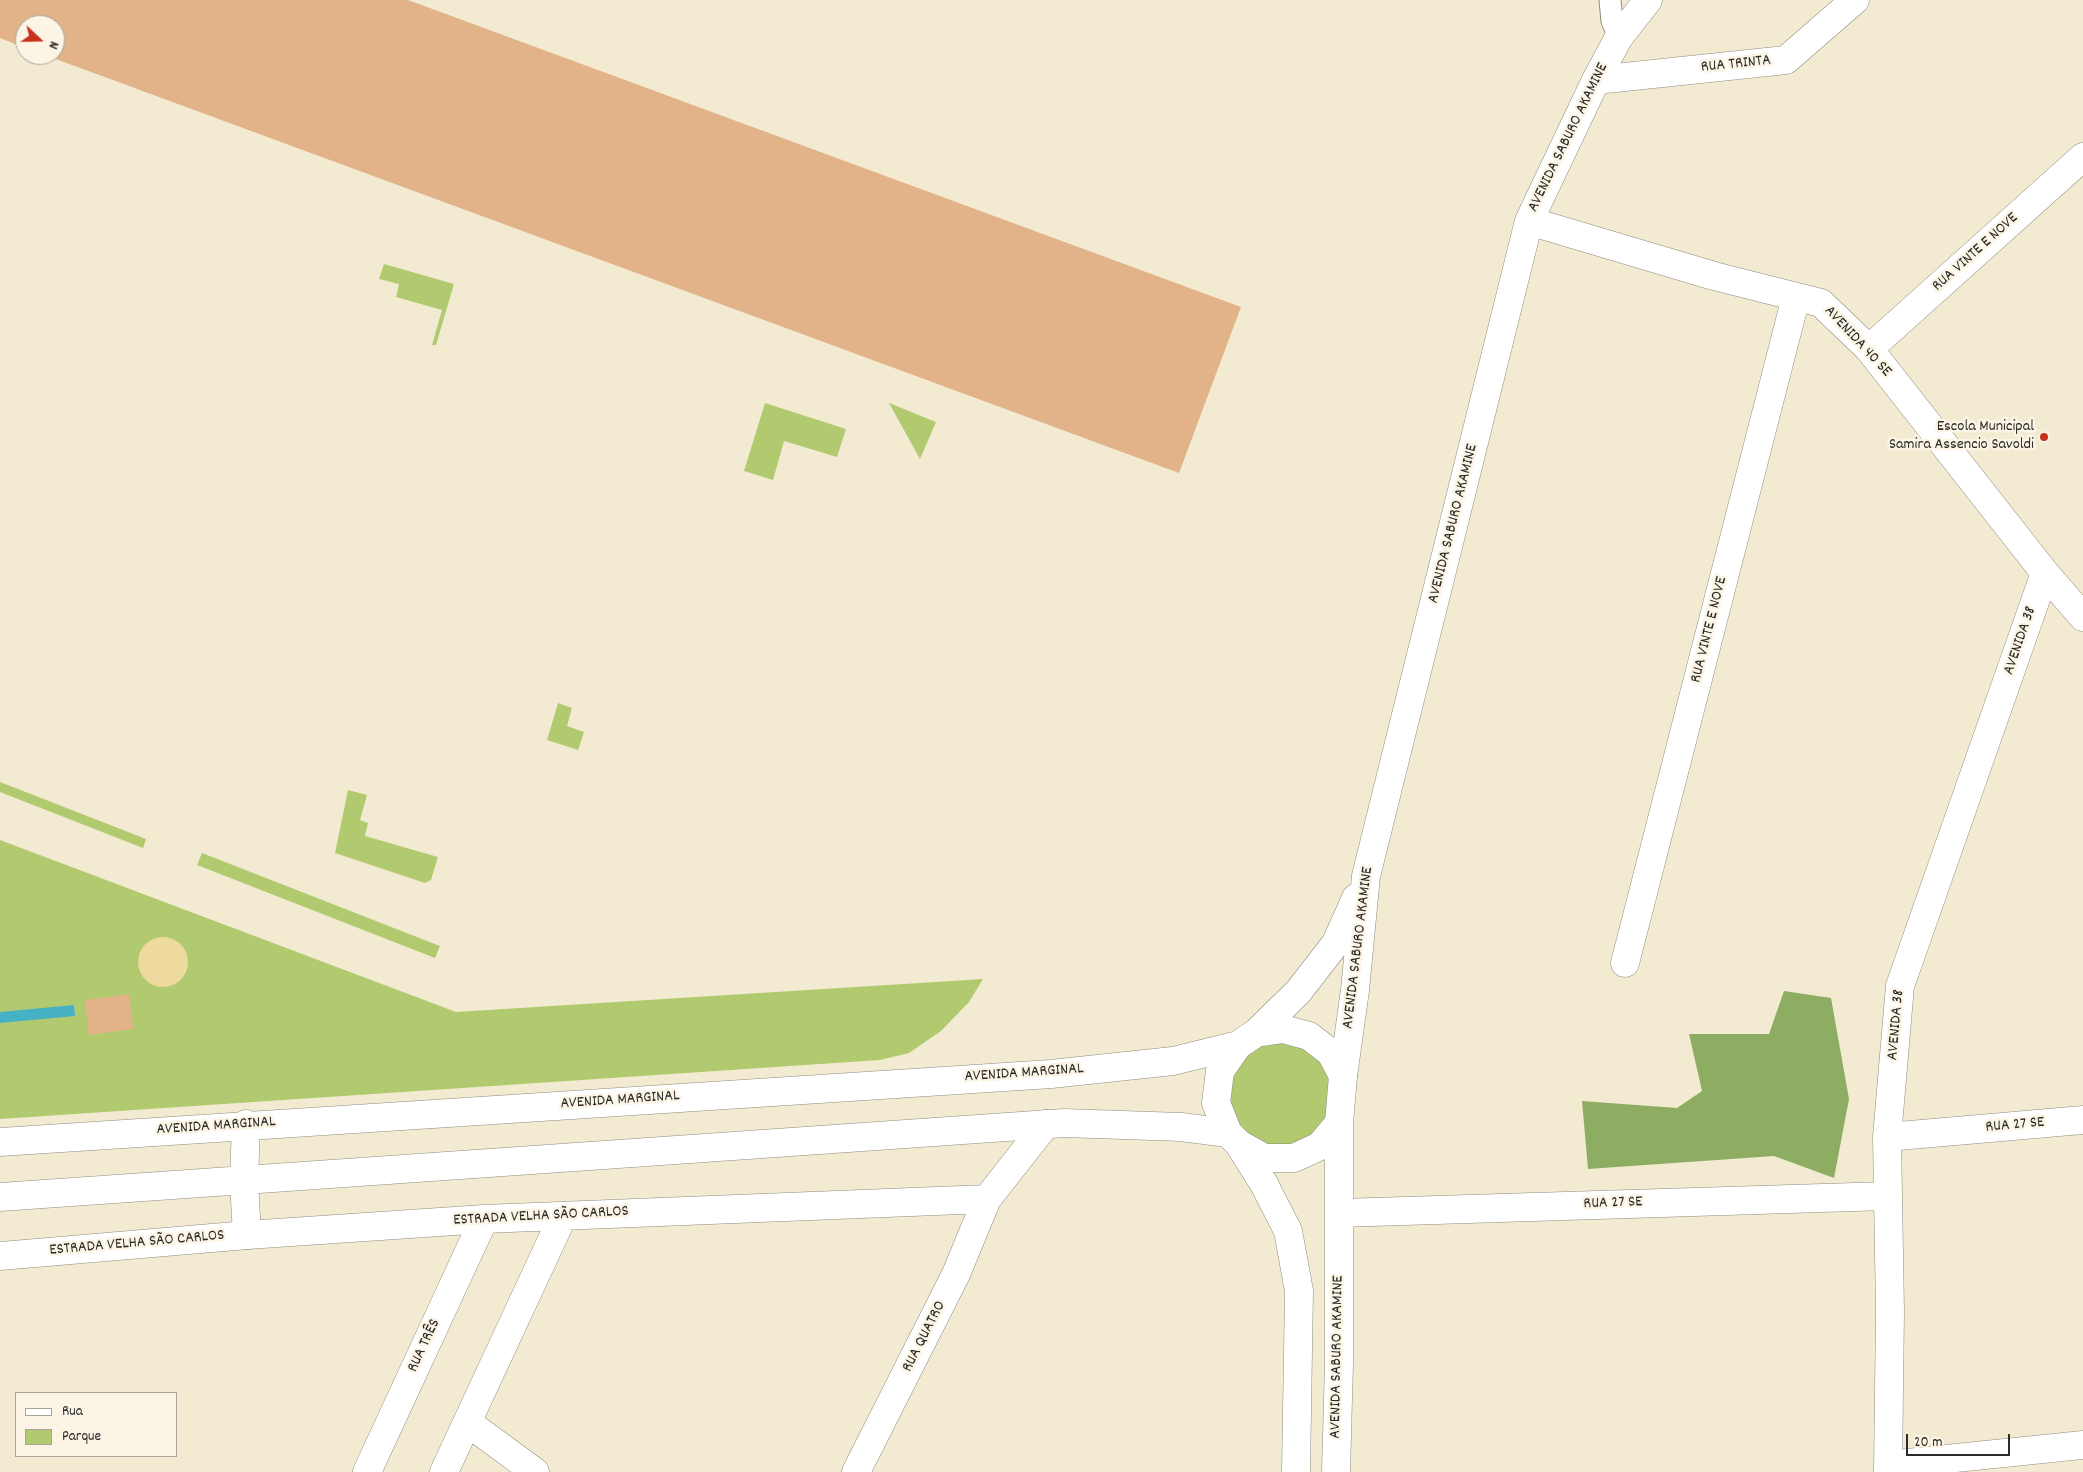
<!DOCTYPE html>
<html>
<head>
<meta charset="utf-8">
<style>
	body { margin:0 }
	#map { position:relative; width:2083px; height:1472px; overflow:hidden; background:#f2ebd2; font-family:Dekko,sans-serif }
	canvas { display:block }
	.legend { position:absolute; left:15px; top:1392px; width:162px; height:65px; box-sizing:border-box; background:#fcf5e5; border:1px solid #a8a49b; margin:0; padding:6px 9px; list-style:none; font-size:15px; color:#2b2b2b }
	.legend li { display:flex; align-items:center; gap:10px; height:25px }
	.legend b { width:25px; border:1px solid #a8a49b }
	.north { position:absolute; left:15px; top:15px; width:50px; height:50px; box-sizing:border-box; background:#fcf5e5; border:1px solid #a8a49b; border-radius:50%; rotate:111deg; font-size:14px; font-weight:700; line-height:20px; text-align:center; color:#2b2b2b }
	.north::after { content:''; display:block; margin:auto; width:18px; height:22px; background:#c8321e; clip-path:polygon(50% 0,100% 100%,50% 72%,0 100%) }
	.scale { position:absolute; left:1906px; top:1434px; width:104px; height:22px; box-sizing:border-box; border:2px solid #2b2b2b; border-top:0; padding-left:6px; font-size:15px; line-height:18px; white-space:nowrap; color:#2b2b2b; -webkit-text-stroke:4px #fcf5e5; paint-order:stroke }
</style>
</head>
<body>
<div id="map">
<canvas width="2083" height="1472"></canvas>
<ul class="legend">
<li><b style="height:6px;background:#fff"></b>Rua</li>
<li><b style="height:14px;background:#b2ca6f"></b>Parque</li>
</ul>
<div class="north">N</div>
<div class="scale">20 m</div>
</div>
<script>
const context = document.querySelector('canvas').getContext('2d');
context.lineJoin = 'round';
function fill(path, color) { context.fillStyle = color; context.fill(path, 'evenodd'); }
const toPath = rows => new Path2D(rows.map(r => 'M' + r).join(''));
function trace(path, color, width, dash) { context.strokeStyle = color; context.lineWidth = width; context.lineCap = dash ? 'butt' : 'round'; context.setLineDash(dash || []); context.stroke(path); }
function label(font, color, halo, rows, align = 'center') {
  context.font = font + ' Dekko,sans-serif'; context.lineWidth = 5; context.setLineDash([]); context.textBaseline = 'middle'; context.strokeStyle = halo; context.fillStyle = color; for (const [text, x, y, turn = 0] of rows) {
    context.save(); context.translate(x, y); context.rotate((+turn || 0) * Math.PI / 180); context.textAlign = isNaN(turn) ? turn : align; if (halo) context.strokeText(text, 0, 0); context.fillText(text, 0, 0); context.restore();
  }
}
const green = toPath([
	[384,264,454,284,436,345,432,345,442,310,396,297,399,284,379,279],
	[765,403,846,429,837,457,784,441,773,480,744,471],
	[889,403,936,422,920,459],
	[558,703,572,708,567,726,584,732,578,750,547,740],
	[0,782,146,839,143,848,0,792],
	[348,790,367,795,360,820,368,823,365,836,438,857,431,880,425,883,335,853],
	[0,840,456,1012,983,979,969,1002,941,1031,909,1053,880,1060,0,1119],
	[202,853,440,946,435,958,197,865],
	[1284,1039,1316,1052,1333,1082,1328,1117,1318,1131,1303,1140,1286,1145,1269,1144,1253,1138,1240,1126,1231,1111,1228,1094,1231,1076,1251,1048]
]);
const forest = toPath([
	[1784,991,1831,998,1849,1099,1834,1178,1774,1156,1588,1169,1582,1101,1677,1108,1702,1091,1689,1034,1769,1034]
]);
const sand = toPath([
	'138 962a25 25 0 1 1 50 0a25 25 0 1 1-50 0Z'
]);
const water = toPath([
	[74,1005,75,1016,0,1023,0,1012]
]);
const building = toPath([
	[0,0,408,0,1241,307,1179,473,45,55,55,55,55,25,25,25,25,48,0,38],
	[129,994,133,1029,89,1035,85,1000]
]);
const service = toPath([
	[1610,0,1612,21,1619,37]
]);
const minor = toPath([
	[1596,80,1786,60,1855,0],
	[1529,221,1714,276,1821,303,1869,349,2045,573,2083,617],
	[1869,349,2083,157],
	[1625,963,1796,297],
	[1256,1033,1298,992,1336,943,1356,898],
	[1343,1076,1355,990,1366,876,1529,221,1596,80,1619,37,1648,0],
	[1887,1137,2083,1120],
	[1340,1213,1887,1196],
	[0,1256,247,1235,484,1219,987,1199,1046,1124],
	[467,1422,535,1472],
	[1888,1465,2083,1445],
	[367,1472,484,1219],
	[444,1472,563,1216],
	[856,1472,956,1274,987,1199],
	[1888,1472,1890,1311,1887,1137,1900,986,2045,573]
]);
const tertiary = toPath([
	[246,1124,244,1181,247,1235],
	[0,1142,1051,1074,1173,1061,1238,1045],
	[1239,1144,1264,1184,1288,1231,1299,1291,1296,1472],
	[0,1197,1064,1123,1181,1127,1228,1133],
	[1336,1472,1339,1363,1339,1123,1343,1076,1331,1053,1309,1036,1283,1029,1256,1033,1238,1045,1220,1071,1216,1103,1228,1133,1239,1144,1264,1158,1294,1158,1320,1146,1339,1123]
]);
const markers = [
	[2044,437,5,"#c8321e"]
];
const streetNames = [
	["RUA TRINTA",1736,65,-6],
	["AVENIDA SABURO AKAMINE",1569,138,-64],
	["RUA VINTE E NOVE",1976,253,-42],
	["AVENIDA 40 SE",1857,342,47],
	["AVENIDA SABURO AKAMINE",1454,524,-76],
	["RUA VINTE E NOVE",1710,630,-76],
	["AVENIDA 38",2021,641,-71],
	["AVENIDA SABURO AKAMINE",1359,948,-83],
	["AVENIDA 38",1897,1025,-85],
	["AVENIDA MARGINAL",1024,1074,-4],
	["AVENIDA MARGINAL",620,1101,-4],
	["RUA 27 SE",2015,1126,-5],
	["AVENIDA MARGINAL",216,1127,-4],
	["RUA 27 SE",1613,1204,-2],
	["ESTRADA VELHA SÃO CARLOS",541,1217,-3],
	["ESTRADA VELHA SÃO CARLOS",137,1244,-5],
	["RUA QUATRO",925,1337,-63],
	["RUA TRÊS",425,1346,-65],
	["AVENIDA SABURO AKAMINE",1338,1357,-89]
];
const poiNames = [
	["Escola Municipal",2034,428],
	["Samira Assencio Savoldi",2034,446]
];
fill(green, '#b2ca6f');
fill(forest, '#8dae62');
fill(sand, '#eeda9e');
fill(water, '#46b1c4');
fill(building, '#e2b288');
trace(service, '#8e8b7e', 23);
trace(minor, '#8e8b7e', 29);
trace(tertiary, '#8e8b7e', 29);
trace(service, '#fff', 21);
trace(minor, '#fff', 28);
trace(tertiary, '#fff', 28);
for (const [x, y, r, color] of markers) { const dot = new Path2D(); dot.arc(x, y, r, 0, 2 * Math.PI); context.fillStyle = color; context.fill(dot); trace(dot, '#fcf5e5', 2); }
label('16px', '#2b2b2b', '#fcf5e5', streetNames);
label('16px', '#2b2b2b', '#fcf5e5', poiNames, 'right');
</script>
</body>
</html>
